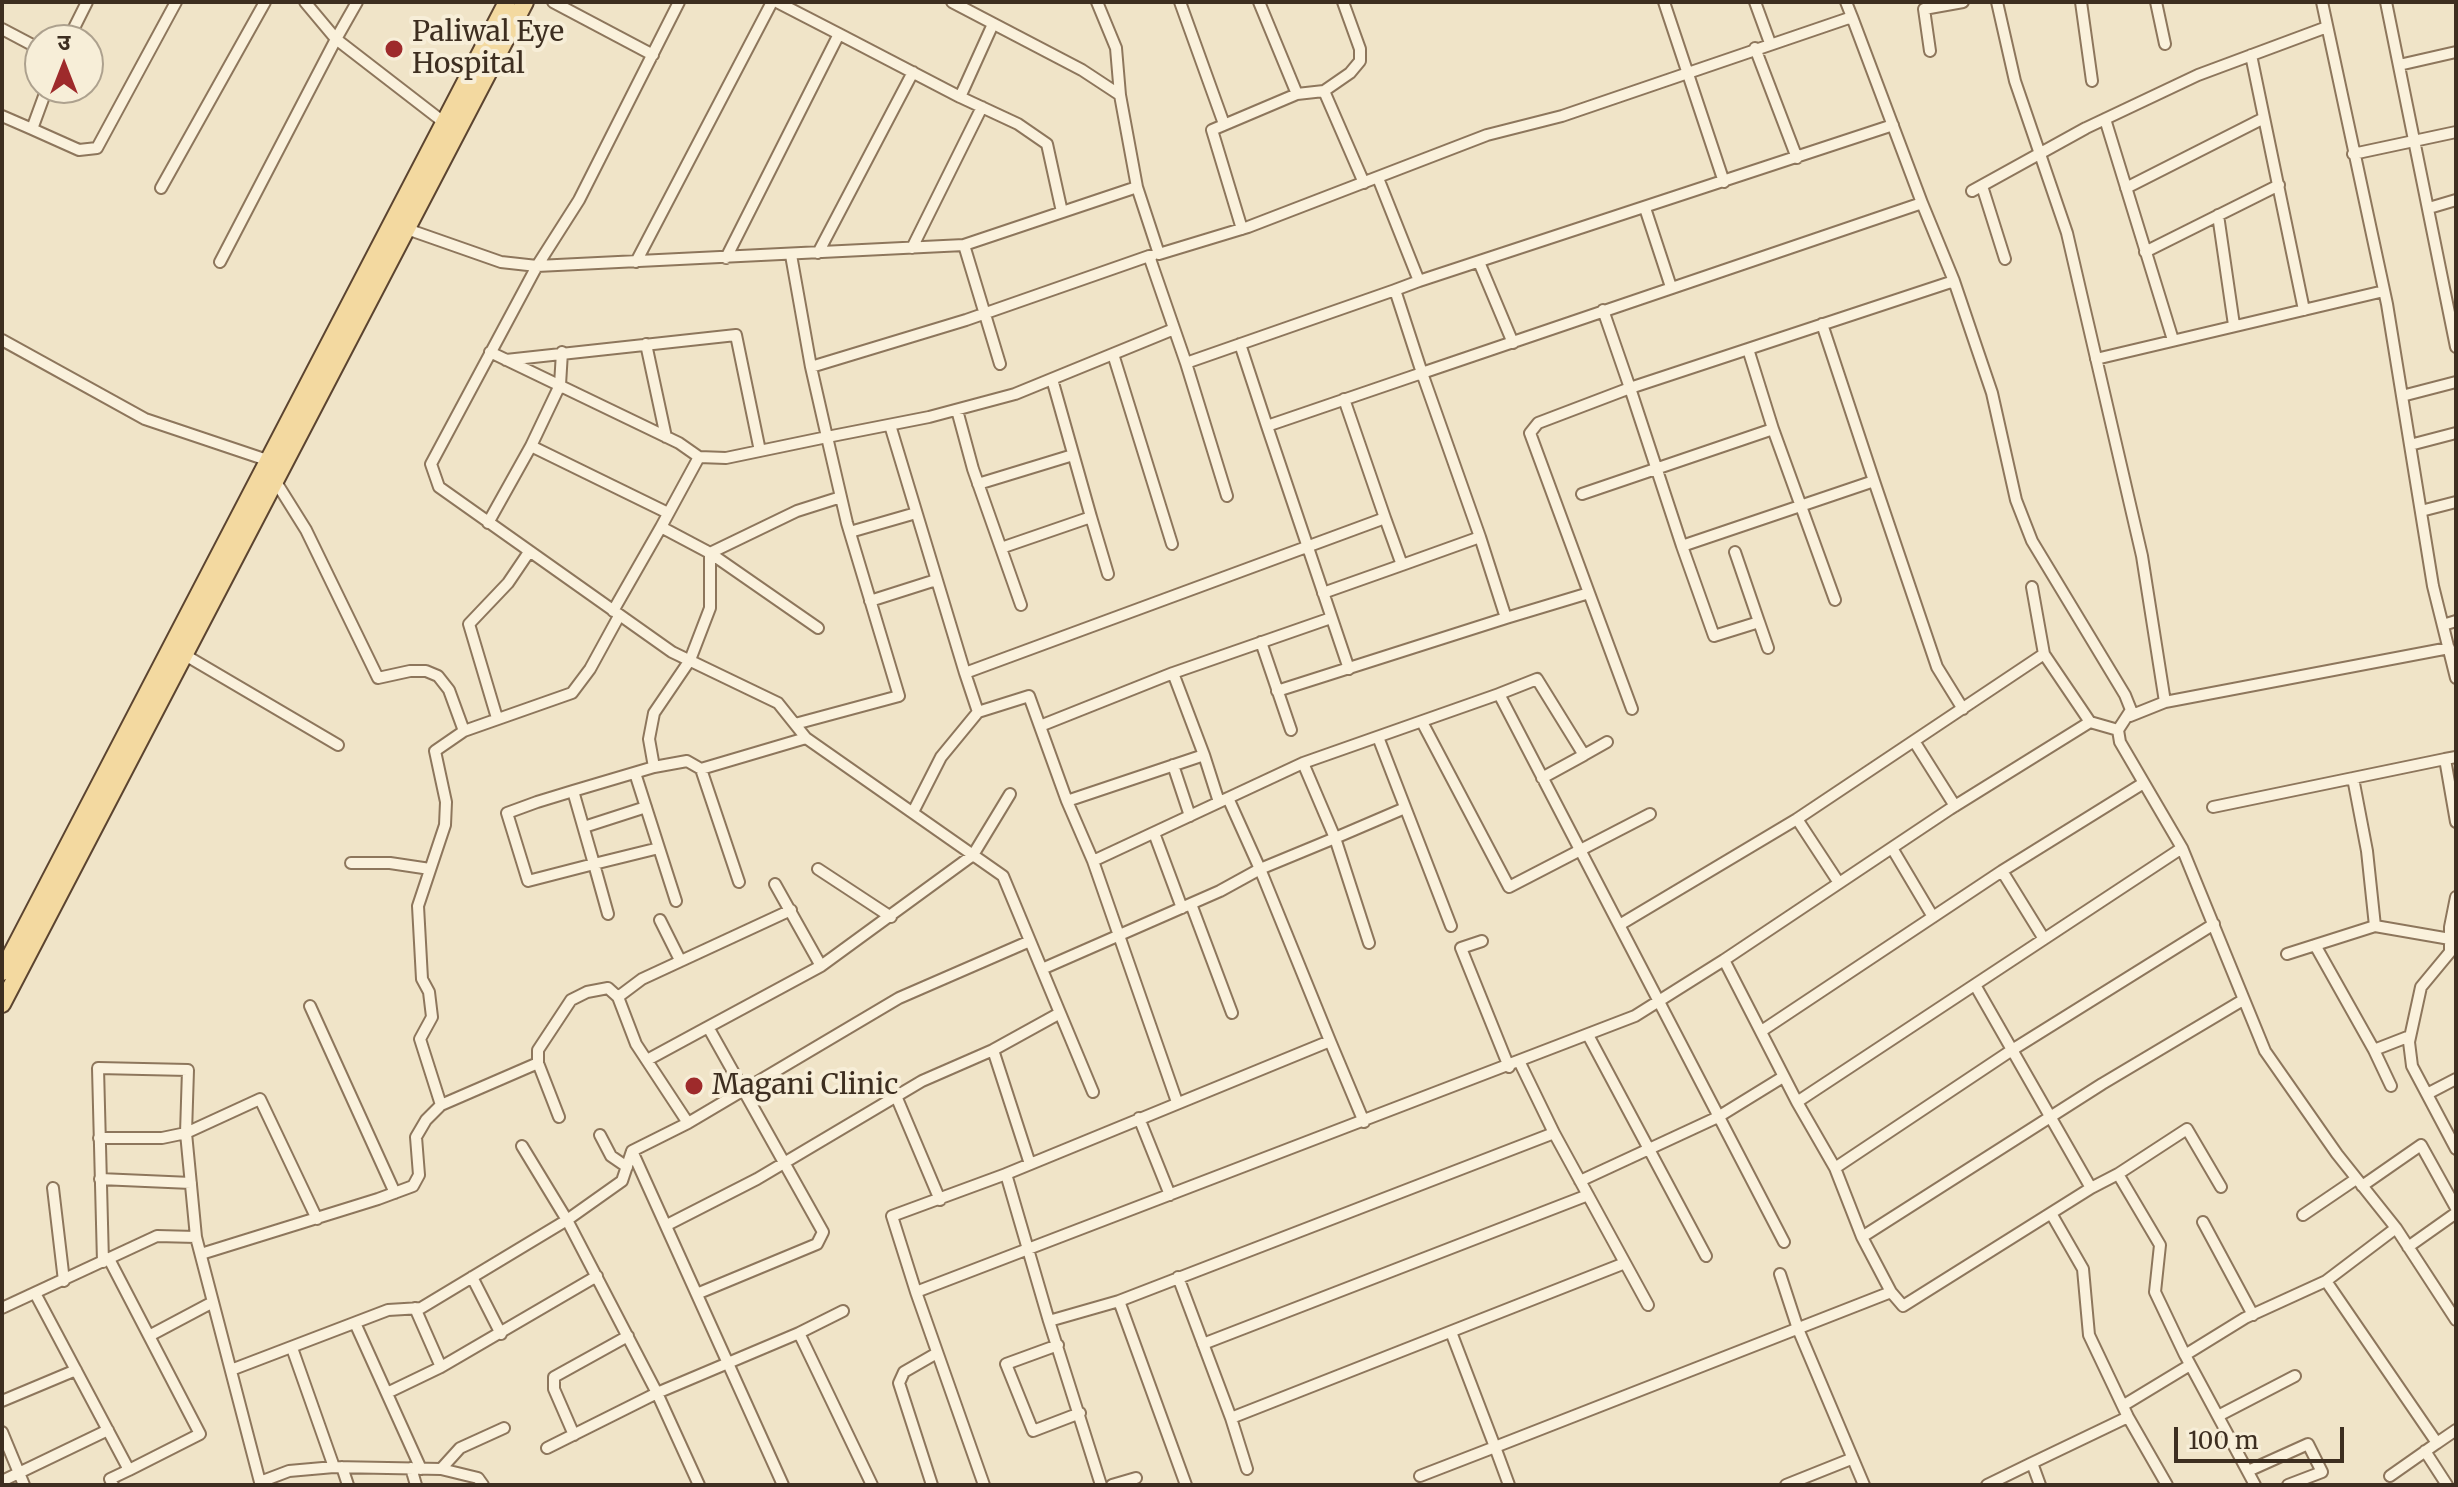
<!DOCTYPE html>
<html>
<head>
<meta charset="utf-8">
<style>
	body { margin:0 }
	#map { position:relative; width:2458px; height:1487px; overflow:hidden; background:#f0e4c8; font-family:Merriweather,"Noto Sans Devanagari",serif }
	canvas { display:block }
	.frame { position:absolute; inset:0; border:4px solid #3d2e20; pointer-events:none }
	.north { position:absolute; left:24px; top:24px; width:80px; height:80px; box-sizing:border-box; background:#f7eed8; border:2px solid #ada18e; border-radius:50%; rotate:0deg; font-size:22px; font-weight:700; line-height:32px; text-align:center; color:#3d2e20 }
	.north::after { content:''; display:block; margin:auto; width:28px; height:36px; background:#9e2a2b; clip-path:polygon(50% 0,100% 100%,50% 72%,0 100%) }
	.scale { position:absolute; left:2174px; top:1427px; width:170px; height:36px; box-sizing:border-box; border:4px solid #3d2e20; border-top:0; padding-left:10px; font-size:24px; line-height:28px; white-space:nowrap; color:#3d2e20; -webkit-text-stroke:6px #f7eed8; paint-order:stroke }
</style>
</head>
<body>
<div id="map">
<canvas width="2458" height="1487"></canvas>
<div class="frame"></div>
<div class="north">उ</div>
<div class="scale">100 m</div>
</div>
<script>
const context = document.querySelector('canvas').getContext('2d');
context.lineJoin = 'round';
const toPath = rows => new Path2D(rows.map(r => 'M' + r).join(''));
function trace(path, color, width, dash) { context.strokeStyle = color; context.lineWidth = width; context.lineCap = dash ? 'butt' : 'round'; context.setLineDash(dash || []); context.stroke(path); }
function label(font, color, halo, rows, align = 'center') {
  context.font = font + ' Merriweather,serif'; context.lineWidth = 8; context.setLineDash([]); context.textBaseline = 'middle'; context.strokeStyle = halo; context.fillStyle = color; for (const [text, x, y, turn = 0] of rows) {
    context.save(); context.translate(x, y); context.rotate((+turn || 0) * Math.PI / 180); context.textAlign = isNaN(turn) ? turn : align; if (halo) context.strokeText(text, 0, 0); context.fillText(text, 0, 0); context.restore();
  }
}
const street = toPath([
	[357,2,336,39,446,124],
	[553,2,653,55],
	[952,2,1082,70,1120,95,1137,187],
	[1097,2,1116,48,1120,95],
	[1180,2,1224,124],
	[1259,2,1297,94,1324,91,1364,183],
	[1664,2,1724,182],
	[1755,2,1770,43],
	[1846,2,1852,17],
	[1997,2,2015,81,2067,233,2142,556,2165,702],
	[2081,2,2092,81],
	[2156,2,2165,44],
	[2322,2,2387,304,2433,586,2456,678],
	[2386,2,2456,347],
	[2,29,40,49],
	[839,34,960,97,993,24],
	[68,40,87,2],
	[1755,48,1797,158],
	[1930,51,1924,9,1963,2],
	[2251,55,2304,310],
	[2399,65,2456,52],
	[1324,91,1350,73,1360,61,1360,49,1343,2],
	[960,97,1018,124,1047,144,1062,212],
	[2,116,32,129,47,88],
	[2105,119,2173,340],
	[32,129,79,150,97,148,176,2],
	[2353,154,2456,132],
	[1982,186,2005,259],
	[161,188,265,2],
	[2126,188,2264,118],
	[1972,191,2086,128,2198,75,2327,27],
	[1922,203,1954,281,1992,393,2016,500,2032,541,2125,695,2131,710,2118,730,2120,742,2182,848,2265,1051,2337,1154,2396,1228,2456,1320],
	[1645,208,1671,287],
	[2429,208,2456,200],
	[2218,215,2234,325],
	[404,228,501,262,537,266,431,464,439,487,672,652,778,703,806,738,1003,876,1060,1013,993,1050,1030,1164],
	[1242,229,1212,130,1297,94],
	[964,245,1000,364],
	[912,248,982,107],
	[2145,252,2279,185],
	[818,253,913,72],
	[791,255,811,367,966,320,1149,256],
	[1152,256,1149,256,1186,363,1395,290],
	[726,258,839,34,777,2],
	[220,262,336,39,305,2],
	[636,262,772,2],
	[1479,262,1513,343],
	[537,266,964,245,1137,187,1159,254,1248,227,1487,135,1562,116,1852,17,1922,203,1422,373,1395,290,1419,281,1378,178],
	[537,266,579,200,679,2],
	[1419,281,1893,125],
	[1954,281,1630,388,1682,546,1874,481,1937,667,1963,709],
	[1822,324,1874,481],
	[2,340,145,419,270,461],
	[646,344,666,437],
	[1240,344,1267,426],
	[490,352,679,443,699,457],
	[1113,354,1172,544],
	[2096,359,2384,291],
	[506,360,736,335,760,451],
	[1186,363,1227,496],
	[811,367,827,437,929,417,1015,394,1174,329],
	[1052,379,1091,517],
	[2402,396,2456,382],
	[957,410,973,469,1021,605],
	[890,425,965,673],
	[1773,429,1835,600],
	[2410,445,2456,433],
	[531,446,560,385,562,352],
	[276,482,306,530,378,678,410,671,426,671,438,676,449,690,464,731,572,693,590,669,619,616],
	[978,484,1073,455],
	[1582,494,1773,429,1748,349],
	[2421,511,2456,502],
	[488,523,531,446,668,513],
	[661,527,699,457,726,458,827,437,847,523,899,696,795,724],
	[850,532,916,513],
	[1480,537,1506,618,1589,593,1530,433,1538,423,1630,388,1603,310],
	[1682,546,1714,636,1759,622,1735,552],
	[1001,548,1091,517,1108,574],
	[1323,593,1402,565],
	[1589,593,1632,709],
	[870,601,936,580],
	[613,611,661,527,710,553,818,628],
	[1759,622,1768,648],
	[2443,625,2456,621],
	[1261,642,1291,730],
	[185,655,338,745],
	[1349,669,1267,426,1422,373,1480,537,1402,565,1385,518],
	[1277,691,1506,618],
	[1499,694,1537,679,1584,755,1542,778],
	[978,712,965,673,1385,518,1344,399],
	[2130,716,2165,702,2449,648],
	[497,718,469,624,508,583,529,552],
	[1422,722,1509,887,1650,814],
	[2090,722,2118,730],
	[1040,726,1173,673],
	[1378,737,1451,926],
	[1914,741,1955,806],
	[1204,755,1173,673,1331,618],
	[1584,755,1607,742],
	[2456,757,2445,759,2456,822],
	[1173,765,1190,816],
	[701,769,687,761,654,767,649,739,654,713,690,660,710,608,710,553,797,511,841,497],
	[573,791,594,864,528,881,507,813,537,802,573,791,654,767],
	[2213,807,2445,759],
	[913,812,941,757,978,712,1029,696,1067,801],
	[584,827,646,807],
	[1154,833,1182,908],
	[659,848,676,901],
	[1892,848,1933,917],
	[1093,861,1067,801,1204,755,1219,802],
	[351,863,390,863,430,869],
	[818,869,891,917],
	[739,882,701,769,806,738],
	[1839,883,1797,819,2044,654],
	[775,884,821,966,973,855,1010,794],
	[2456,897,2450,927,2450,952,2421,987,2409,1042,2412,1066,2456,1149],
	[1191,904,1232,1013],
	[608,914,594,864,659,848,635,773],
	[660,920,680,960],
	[1621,924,1797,819],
	[2375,926,2450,939],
	[2044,939,2002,871,2142,784],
	[1482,941,1461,948,1509,1067],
	[1369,943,1335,838,1405,808],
	[2315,945,2374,1050,2410,1036],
	[2287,954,2375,926,2367,851,2353,778],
	[1724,960,1950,809,2090,722,2044,654,2032,587],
	[1042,969,1220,891,1260,869,1228,798],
	[618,997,642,979,791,910],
	[310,1006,395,1193],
	[1060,1013,1093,1092],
	[1763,1030,2002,871],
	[1588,1035,1706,1256],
	[1330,1041,1364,1122],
	[2374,1050,2391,1086],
	[649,1059,708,1027],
	[538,1063,538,1050,571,1000,587,992,608,988,618,997,636,1044,688,1123],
	[2427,1094,2456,1079],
	[896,1096,940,1200],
	[1177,1102,1093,861,1303,763],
	[1797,1102,1835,1168,1862,1237,2102,1084,2243,1000],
	[441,1105,538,1063,559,1117],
	[1139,1118,1170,1195],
	[1554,1133,1648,1305],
	[600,1135,611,1156,627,1167],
	[99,1138,162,1138,186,1133,196,1237],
	[632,1151,622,1181,567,1220,657,1393,699,1485],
	[1835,1168,2012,1050,2214,924],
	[2118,1174,2187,1129,2221,1187],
	[100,1179,191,1183],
	[1580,1181,1718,1117,1783,1077],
	[2362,1186,2421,1145,2456,1208],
	[53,1188,64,1281],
	[2091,1188,2118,1174,2160,1245,2155,1292,2185,1355,2245,1318,2326,1281,2396,1228],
	[2052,1215,2083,1269,2089,1335,2128,1417,2167,1485],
	[2303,1215,2356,1179],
	[2203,1222,2253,1315],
	[667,1225,757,1179,922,1081,993,1050],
	[1862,1237,1891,1292,1903,1306,2091,1188,1975,985],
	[2408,1247,2456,1213],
	[201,1254,378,1199,413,1186,419,1175,416,1137,426,1120,441,1105,420,1039,432,1017,429,992,422,979,418,906,445,825,446,802,435,751,464,731],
	[109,1259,200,1434,129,1470],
	[103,1262,98,1068,188,1070,186,1133,260,1099,317,1219],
	[1780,1274,1798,1329,1864,1485],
	[472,1277,501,1334],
	[1178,1277,1231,1418,1625,1263],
	[2326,1281,2437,1443,2456,1430],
	[916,1292,892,1216,1006,1174],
	[699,1293,817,1244,823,1232,708,1027,821,966],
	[36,1295,129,1470,110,1479,113,1485],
	[1119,1301,1554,1133,1520,1063],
	[2,1308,157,1236,196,1237,260,1482,289,1471,334,1467,441,1469,478,1478,483,1485],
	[415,1308,441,1367],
	[1049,1321,1101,1485],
	[355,1323,421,1469],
	[1451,1332,1495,1447,1891,1292],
	[799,1333,843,1311],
	[149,1336,213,1302],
	[1203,1344,1588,1195],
	[1058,1345,1006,1364,1033,1431,1080,1413],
	[292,1348,334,1467],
	[2185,1355,2255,1485],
	[231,1370,388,1310,421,1308,567,1220,522,1146],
	[387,1393,441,1367,597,1276],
	[2,1401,76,1370],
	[2124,1405,2190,1365],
	[2218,1416,2295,1376],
	[1231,1418,1247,1469],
	[2,1432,24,1485],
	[574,1435,554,1389,554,1377,628,1336],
	[547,1448,657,1393,799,1333,872,1485],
	[2425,1451,2447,1485],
	[342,1467,348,1485],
	[411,1468,416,1485],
	[441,1469,460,1448,504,1428],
	[2248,1471,2308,1444,2322,1472,2288,1485],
	[1420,1476,1495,1447,1509,1485],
	[2390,1476,2437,1443],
	[2,1481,108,1430],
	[783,1485,632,1151,688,1123,899,998,1030,941],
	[932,1485,899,1383,904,1372,937,1353],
	[984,1485,916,1292,1635,1016,1724,960,1797,1102,2182,848],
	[1112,1485,1136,1478],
	[1186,1485,1119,1301,1049,1321,1006,1174,1330,1041,1260,869,1335,838,1303,763,1499,694,1784,1242],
	[1786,1485,1851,1459],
	[1987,1485,2032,1463],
	[2040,1485,2032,1463,2128,1417]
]);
const primary = toPath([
	[2,972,507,2],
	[2,1004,525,2]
]);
const markers = [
	[394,49,10,"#9e2a2b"],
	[694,1086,10,"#9e2a2b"]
];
const poiNames = [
	["Paliwal Eye",412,33],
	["Hospital",412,65],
	["Magani Clinic",712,1086]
];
trace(street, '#8d765c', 14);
trace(primary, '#5b4430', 20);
trace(street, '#faf1dc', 10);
trace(primary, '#f3d9a0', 16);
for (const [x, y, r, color] of markers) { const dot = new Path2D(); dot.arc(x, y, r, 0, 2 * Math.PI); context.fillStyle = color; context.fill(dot); trace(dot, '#f7eed8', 3); }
label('28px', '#3d2e20', '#f7eed8', poiNames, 'left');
</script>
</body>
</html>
